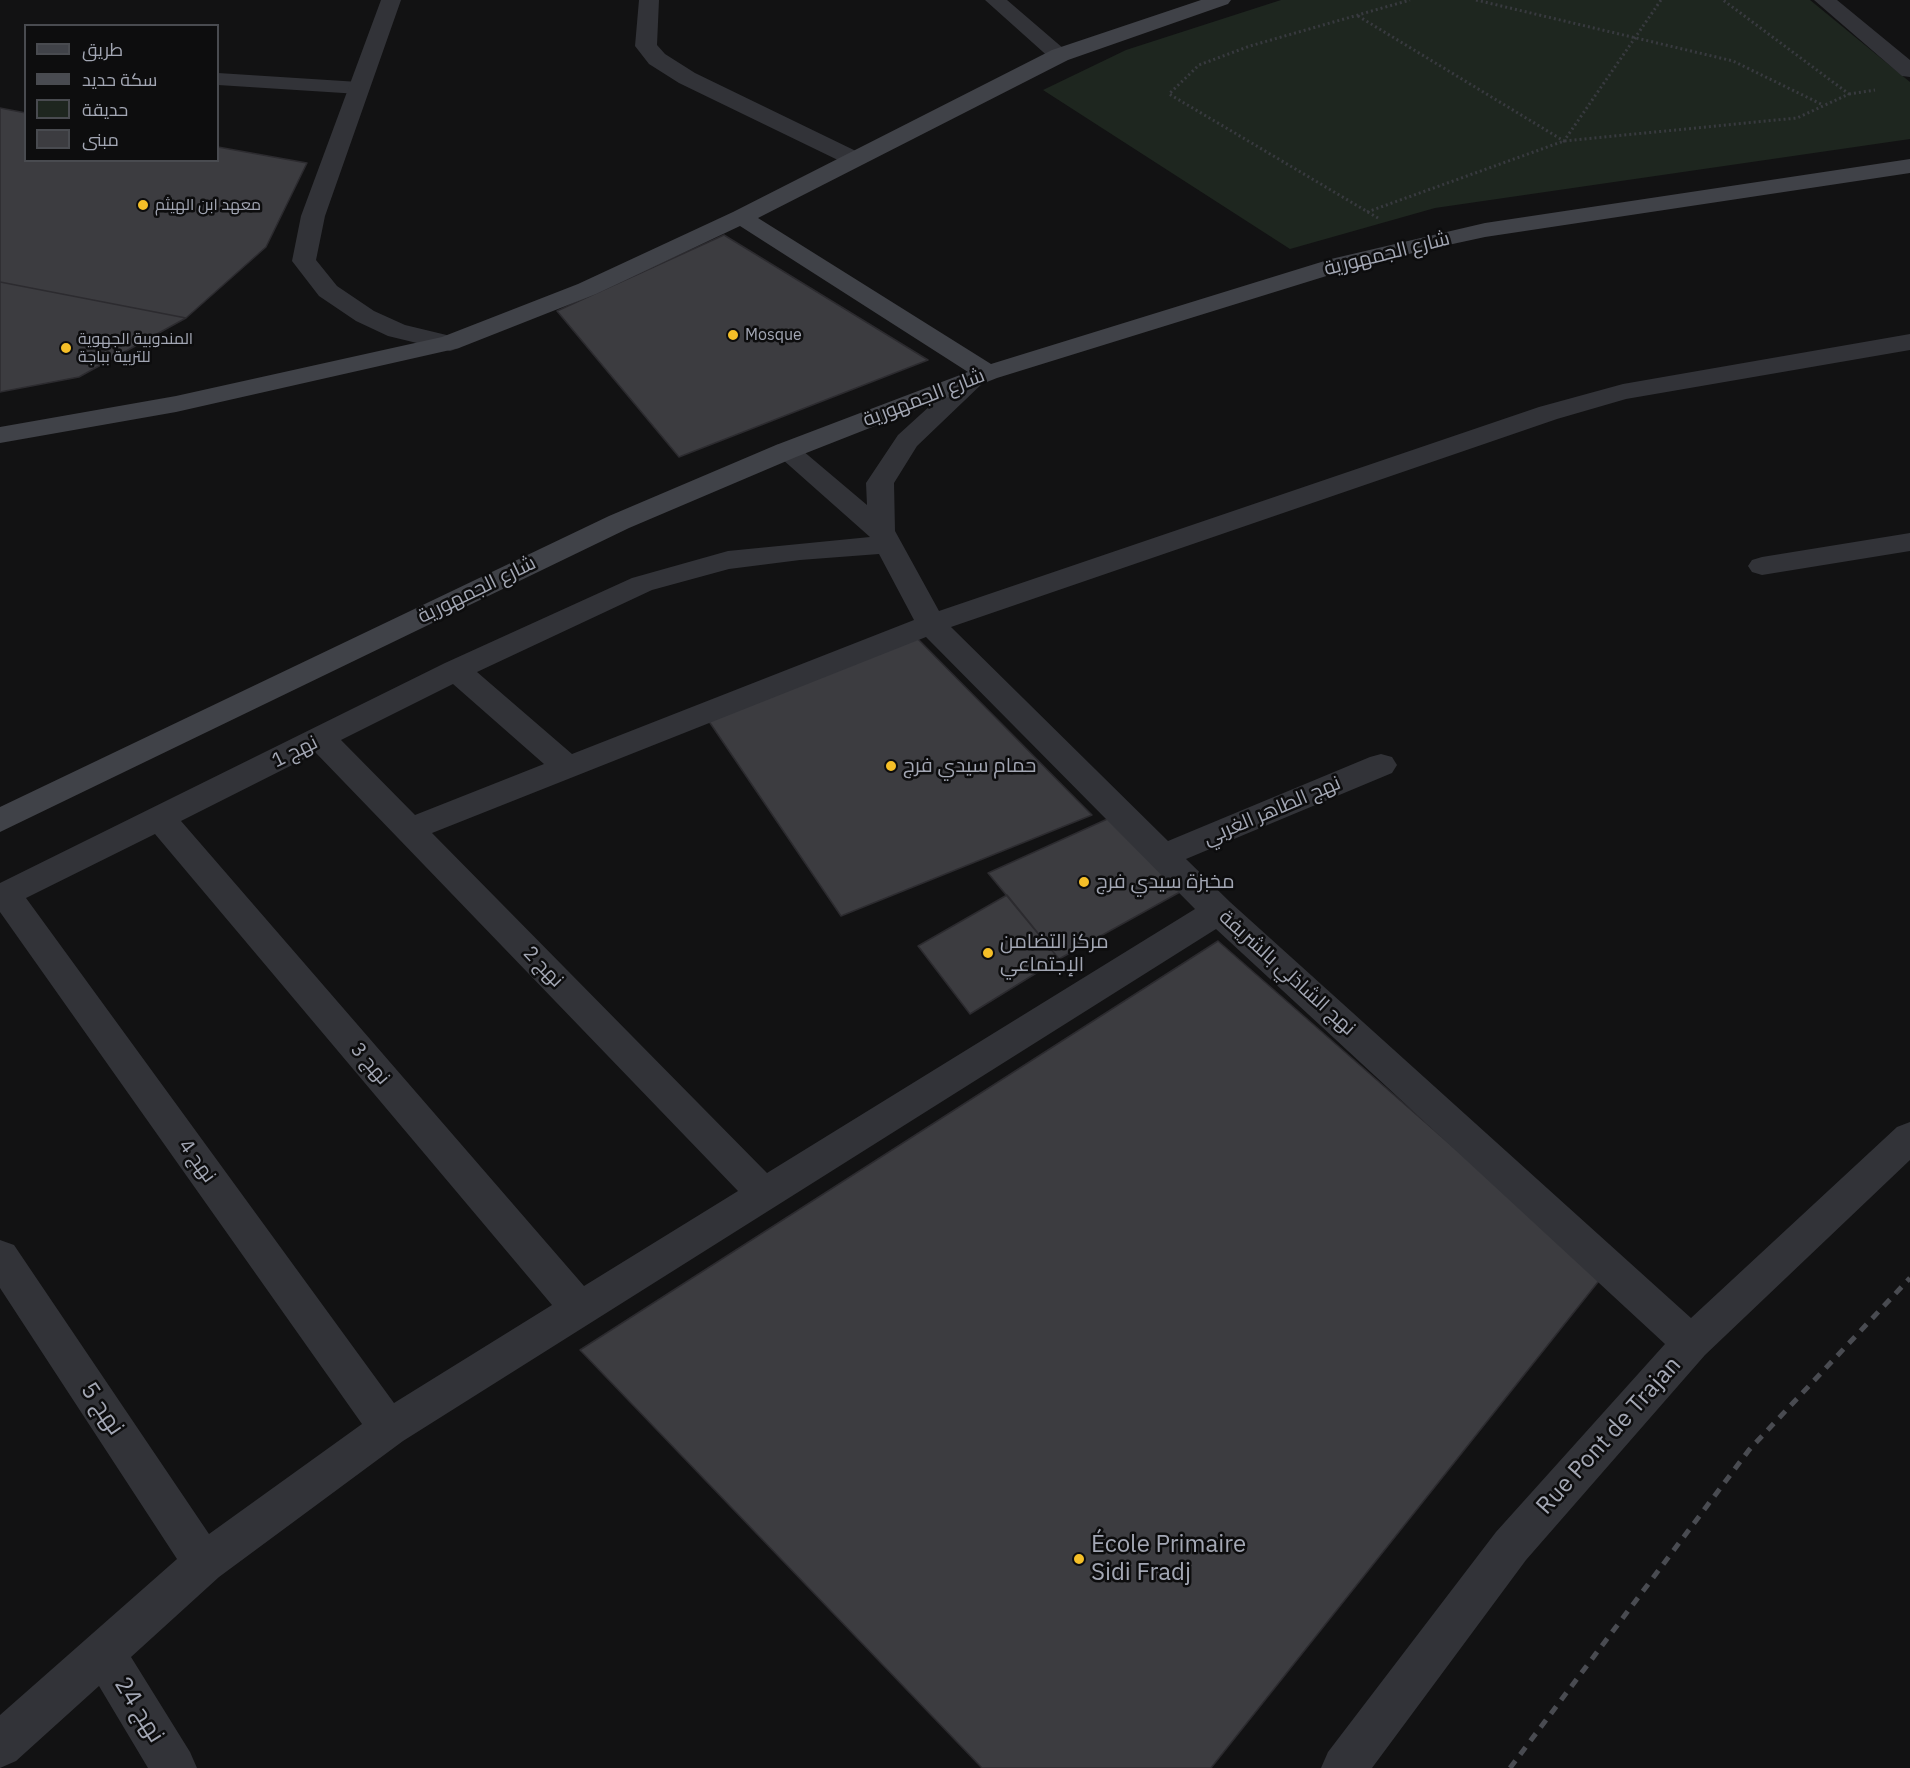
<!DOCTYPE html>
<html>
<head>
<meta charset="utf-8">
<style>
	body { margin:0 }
	#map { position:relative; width:1910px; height:1768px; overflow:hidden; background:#121213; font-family:"IBM Plex Sans",Cairo,sans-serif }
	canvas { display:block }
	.legend { position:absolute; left:24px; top:24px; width:195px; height:138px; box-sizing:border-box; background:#0d0d0e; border:2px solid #494b50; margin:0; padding:8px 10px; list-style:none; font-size:18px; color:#a3a7b4 }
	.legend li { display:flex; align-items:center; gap:12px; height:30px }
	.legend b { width:30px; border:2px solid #494b50 }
</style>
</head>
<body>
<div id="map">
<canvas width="1910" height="1768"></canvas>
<ul class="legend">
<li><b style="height:8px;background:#404248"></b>طريق</li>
<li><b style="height:8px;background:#494b51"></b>سكة حديد</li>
<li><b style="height:16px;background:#1e261f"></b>حديقة</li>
<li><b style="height:16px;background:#3c3c40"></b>مبنى</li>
</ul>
</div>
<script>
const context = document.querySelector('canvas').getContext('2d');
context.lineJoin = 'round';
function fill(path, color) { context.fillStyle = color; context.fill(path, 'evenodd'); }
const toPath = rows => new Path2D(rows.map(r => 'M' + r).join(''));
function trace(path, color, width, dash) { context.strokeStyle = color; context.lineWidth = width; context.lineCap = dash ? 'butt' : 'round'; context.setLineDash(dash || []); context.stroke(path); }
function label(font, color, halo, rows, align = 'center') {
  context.font = font + ' "IBM Plex Sans",Cairo,sans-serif'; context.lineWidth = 5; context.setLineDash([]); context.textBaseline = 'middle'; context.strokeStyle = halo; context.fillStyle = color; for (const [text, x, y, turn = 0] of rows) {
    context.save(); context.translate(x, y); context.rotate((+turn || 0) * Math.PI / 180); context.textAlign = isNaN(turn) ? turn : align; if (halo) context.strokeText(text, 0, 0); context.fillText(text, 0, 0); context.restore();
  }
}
const green = toPath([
	[1281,0,1810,0,1910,82,1910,139,1435,208,1290,249,1043,90,1126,50]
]);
const building = toPath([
	[0,108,26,113,26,160,218,160,218,147,307,163,266,247,186,318,0,282,0,108],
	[724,235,928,360,679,457,557,311,724,235],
	[0,282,186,318,79,377,0,392,0,282],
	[912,633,1092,815,841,916,706,717,912,633],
	[1114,816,1180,892,1059,959,988,873,1114,816],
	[1007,895,1059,959,970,1014,918,946,1007,895],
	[1218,941,1602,1277,1211,1768,982,1768,580,1350,1218,941]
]);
const path = toPath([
	[1476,0,1733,61,1823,105],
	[1358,16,1564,141,1661,0],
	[1849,94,1875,90],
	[1367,212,1564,141,1797,118,1849,94,1723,0],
	[1378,218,1169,94,1199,65,1250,46,1410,0]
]);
const lane = toPath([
	[218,73,359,82,366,84,369,88,366,92,359,94,218,85,218,73]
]);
const street = toPath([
	[381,0,401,0,325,216,316,260,337,286,374,311,405,325,459,338,463,343,459,348,450,351,388,336,356,321,319,296,292,261,301,216,381,0],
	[639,0,659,0,657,45,665,54,695,73,860,153,863,158,860,163,844,163,679,83,649,64,635,46,639,0],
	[985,0,1007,0,1071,55,1068,60,1052,60,985,0],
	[1814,0,1837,0,1910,60,1910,77,1902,76,1814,0],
	[1910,334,1910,350,1626,399,1557,419,951,627,1168,841,1370,757,1381,754,1392,757,1397,765,1392,773,1186,859,1230,902,1691,1318,1897,1127,1910,1122,1910,1160,1705,1355,1526,1560,1372,1768,1321,1768,1328,1752,1496,1532,1665,1344,1216,929,403,1441,219,1577,131,1657,190,1752,197,1768,148,1768,99,1686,16,1761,0,1768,0,1715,177,1559,0,1288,0,1240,14,1245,209,1534,362,1424,0,912,0,883,445,663,632,578,728,551,870,537,773,451,776,445,786,443,796,445,867,505,866,483,898,435,965,374,974,371,983,374,987,379,917,446,894,483,895,531,939,611,1539,407,1623,384,1910,334],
	[879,554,914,620,572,754,477,672,652,590,729,569,800,560,879,554],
	[926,637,1195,909,767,1173,432,833,926,637],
	[453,684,544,764,415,815,341,740,453,684],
	[316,753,398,838,738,1191,584,1286,181,821,316,753],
	[155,834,552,1305,394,1403,26,898,155,834],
	[1910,533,1910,551,1762,575,1752,572,1748,566,1752,560,1762,557,1910,533]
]);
const secondary = toPath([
	[1201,0,1231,0,1228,4,1068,60,758,218,991,364,1331,259,1485,223,1910,159,1910,173,1485,237,1425,250,1349,269,997,378,796,457,629,528,0,832,0,807,609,516,776,445,968,372,740,226,596,294,459,348,176,412,0,443,0,427,176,396,442,337,578,284,733,212,1052,50,1201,0]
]);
const rail = toPath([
	[1510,1768,1749,1450,1910,1278]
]);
const markers = [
	[143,205,6,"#f5bf28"],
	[733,335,6,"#f5bf28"],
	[66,348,6,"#f5bf28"],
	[891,766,6,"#f5bf28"],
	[1084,882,6,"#f5bf28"],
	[988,953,6,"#f5bf28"],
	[1079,1559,6,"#f5bf28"]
];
const farPoinames = [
	["معهد ابن الهيثم",155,205],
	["Mosque",745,335],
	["المندوبية الجهوية",78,339],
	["للتربية بباجة",78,357]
];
const streetNames = [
	["شارع الجمهورية",1387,254,-14],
	["شارع الجمهورية",924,398,-21],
	["شارع الجمهورية",477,590,-26],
	["نهج 1",295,752,-26],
	["نهج الطاهر الغربي",1272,811,-23],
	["نهج 2",543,967,46],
	["نهج الشاذلي بالشريفة",1287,973,42],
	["نهج 3",370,1064,49],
	["نهج 4",197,1161,54]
];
const poiNames = [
	["حمام سيدي فرج",903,766],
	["مخبزة سيدي فرج",1096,882],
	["مركز التضامن",1000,942],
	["الإجتماعي",1000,965]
];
const nearStreetnames = [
	["نهج 5",102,1409,56],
	["Rue Pont de Trajan",1609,1436,-48],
	["نهج 24",139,1710,58]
];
const nearPoinames = [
	["École Primaire",1091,1545],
	["Sidi Fradj",1091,1573]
];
fill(green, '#1e261f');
fill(building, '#3c3c40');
trace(building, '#2c2b2f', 1.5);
trace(path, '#383a3f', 3, [2, 3]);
fill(lane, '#323338');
fill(street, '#323338');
fill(secondary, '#404248');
trace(rail, '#494b51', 5, [9, 8]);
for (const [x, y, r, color] of markers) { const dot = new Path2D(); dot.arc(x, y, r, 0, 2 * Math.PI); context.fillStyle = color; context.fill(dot); trace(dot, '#0d0d0e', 2); }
label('16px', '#a3a7b4', '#0d0d0e', farPoinames, 'left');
label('20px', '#a3a7b4', '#0d0d0e', streetNames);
label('20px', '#a3a7b4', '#0d0d0e', poiNames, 'left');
label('24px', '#a3a7b4', '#0d0d0e', nearStreetnames);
label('24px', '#a3a7b4', '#0d0d0e', nearPoinames, 'left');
</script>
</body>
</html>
